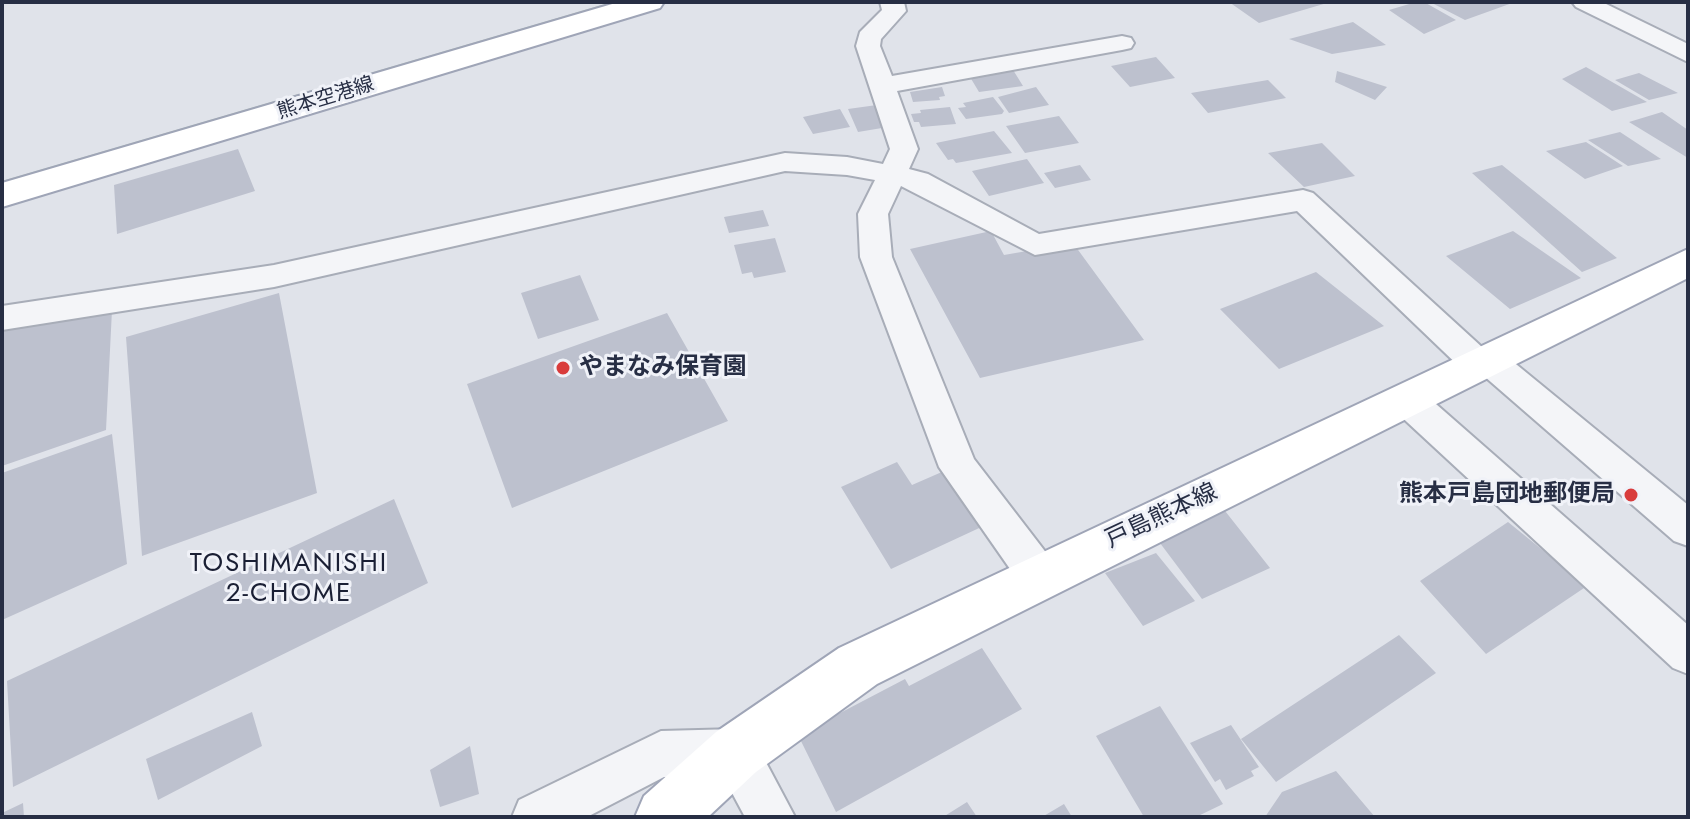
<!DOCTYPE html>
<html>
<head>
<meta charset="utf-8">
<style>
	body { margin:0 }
	#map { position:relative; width:1690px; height:819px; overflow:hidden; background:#e0e3ea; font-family:Jost,sans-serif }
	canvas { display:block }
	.frame { position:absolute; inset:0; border:4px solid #272e44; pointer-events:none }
</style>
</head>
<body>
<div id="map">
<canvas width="1690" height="819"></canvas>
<div class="frame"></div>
</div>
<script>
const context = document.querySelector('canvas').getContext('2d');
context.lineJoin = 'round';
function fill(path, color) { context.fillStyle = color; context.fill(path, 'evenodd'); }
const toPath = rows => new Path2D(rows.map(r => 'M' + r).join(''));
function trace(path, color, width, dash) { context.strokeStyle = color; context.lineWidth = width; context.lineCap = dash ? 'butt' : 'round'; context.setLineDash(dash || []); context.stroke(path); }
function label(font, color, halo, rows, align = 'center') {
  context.font = font + ' Jost,"Noto Sans JP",sans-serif'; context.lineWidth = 6; context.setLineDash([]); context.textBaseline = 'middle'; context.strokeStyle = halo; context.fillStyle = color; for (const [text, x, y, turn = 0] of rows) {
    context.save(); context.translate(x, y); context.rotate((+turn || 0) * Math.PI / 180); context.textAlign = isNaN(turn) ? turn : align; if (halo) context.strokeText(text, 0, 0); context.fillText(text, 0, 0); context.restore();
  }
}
const green = toPath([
	[612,2,625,2,2,183,2,181]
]);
const building = toPath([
	[1229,2,1326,2,1327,3,1259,23],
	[1416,2,1424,2,1456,20,1424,34,1389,10],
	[1430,2,1515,2,1465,20],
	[1353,22,1386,45,1332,54,1289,39],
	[1156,57,1175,78,1130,87,1111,66],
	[1010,65,1023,86,979,92,967,72],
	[1586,67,1647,102,1612,111,1562,79],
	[1337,71,1387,87,1375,100,1335,82],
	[1639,73,1678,93,1649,100,1615,80],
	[1268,80,1286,98,1208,113,1191,93],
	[942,87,945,96,939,97,940,100,913,102,910,92],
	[1036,87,1049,105,1009,113,998,97],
	[993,97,1004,111,1002,114,966,119,958,108,966,107,963,103],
	[877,105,888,127,858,132,848,109],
	[950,107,956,124,921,127,919,122,914,122,911,114,921,113,920,110],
	[840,109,850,127,813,134,803,117],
	[1662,112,1688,130,1688,158,1629,122],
	[1059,116,1079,143,1025,153,1006,126],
	[994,131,1012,153,956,163,953,159,948,160,936,143],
	[1620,132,1661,159,1628,166,1588,140],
	[1586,142,1623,166,1585,179,1546,151],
	[1322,143,1355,176,1304,187,1268,153],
	[238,149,255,191,117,234,114,185],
	[1027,159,1044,183,989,196,972,171],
	[1080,165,1091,180,1055,188,1044,173],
	[1502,165,1617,258,1582,272,1472,173],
	[763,210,769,226,729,233,724,217],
	[991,231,1004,255,1073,243,1144,340,980,378,910,249],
	[1513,231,1581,278,1510,309,1446,256],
	[775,238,786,272,754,278,752,272,742,274,734,245],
	[1316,272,1384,326,1279,369,1220,309],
	[580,275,599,320,538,339,521,293],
	[279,293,317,493,142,556,126,337],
	[112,310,106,430,2,466,2,329],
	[667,313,728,421,512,508,467,384],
	[112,434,127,564,2,620,2,473],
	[897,462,912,485,951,468,990,523,891,569,841,487],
	[394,499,428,583,13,787,7,681],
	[1218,502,1270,568,1202,599,1154,535],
	[1508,522,1587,586,1486,654,1420,581],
	[1156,553,1195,601,1143,626,1105,573],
	[1399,635,1436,673,1276,782,1241,739],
	[982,648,1022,709,836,812,798,735,905,679,909,686],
	[1160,706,1223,804,1196,817,1144,817,1096,736],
	[252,712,262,746,158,800,146,759],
	[1231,725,1259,767,1251,771,1254,776,1226,790,1220,779,1215,782,1190,743],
	[470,746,479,794,440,807,430,770],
	[1336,771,1375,817,1265,817,1282,792],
	[967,802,977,817,943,817],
	[23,803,24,817,2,817,2,813],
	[1064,804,1072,817,1042,817]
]);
const minor = toPath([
	[880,2,904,2,906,11,881,39,880,46,892,76,1122,36,1131,38,1134,43,1131,48,1122,50,897,91,918,149,909,169,928,174,1039,234,1303,190,1313,193,1483,348,1500,351,1688,505,1688,546,1674,541,1484,376,1467,374,1297,211,1035,255,901,186,888,214,892,257,974,459,1054,563,1060,576,1054,589,1039,595,1024,589,939,467,860,257,858,214,875,180,847,175,785,171,274,287,2,330,2,306,274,265,785,153,847,157,883,164,890,149,856,46,860,32,882,10,880,2],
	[1572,2,1602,2,1688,44,1688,62,1576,7,1572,2],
	[1407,386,1420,390,1688,625,1688,674,1673,668,1394,410,1389,400,1394,390,1407,386],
	[736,729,752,736,795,817,745,817,723,776,664,777,587,817,512,817,519,800,661,731,736,729]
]);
const major = toPath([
	[619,2,664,2,660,8,2,207,2,183,619,2],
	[1688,249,1688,278,877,684,756,772,708,817,635,817,644,796,716,732,839,648,1688,249]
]);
const markers = [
	[563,368,8,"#d93c3c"],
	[1631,495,8,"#d93c3c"]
];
const farStreetnames = [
	["熊本空港線",326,99,-17]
];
const poiNames = [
	["やまなみ保育園",579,368],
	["熊本戸島団地郵便局",1615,495,"right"]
];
const streetNames = [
	["戸島熊本線",1162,517,-25]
];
const neighbourhoodNames = [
	["TOSHIMANISHI",289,565],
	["2-CHOME",289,595]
];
fill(green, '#c3d5c1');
fill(building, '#bdc1ce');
trace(minor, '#a8adb8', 4);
trace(major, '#9fa5b7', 4);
fill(minor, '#f4f5f8');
fill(major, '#fff');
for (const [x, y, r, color] of markers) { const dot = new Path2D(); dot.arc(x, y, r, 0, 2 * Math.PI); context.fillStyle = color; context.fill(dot); trace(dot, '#f0f2f8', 3); }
label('20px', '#272e44', '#f0f2f8', farStreetnames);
label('bold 24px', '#272e44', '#f0f2f8', poiNames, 'left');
label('24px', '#272e44', '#f0f2f8', streetNames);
context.letterSpacing = '2px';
label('26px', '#1a1f34', '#f0f2f8', neighbourhoodNames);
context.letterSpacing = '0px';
</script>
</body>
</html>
